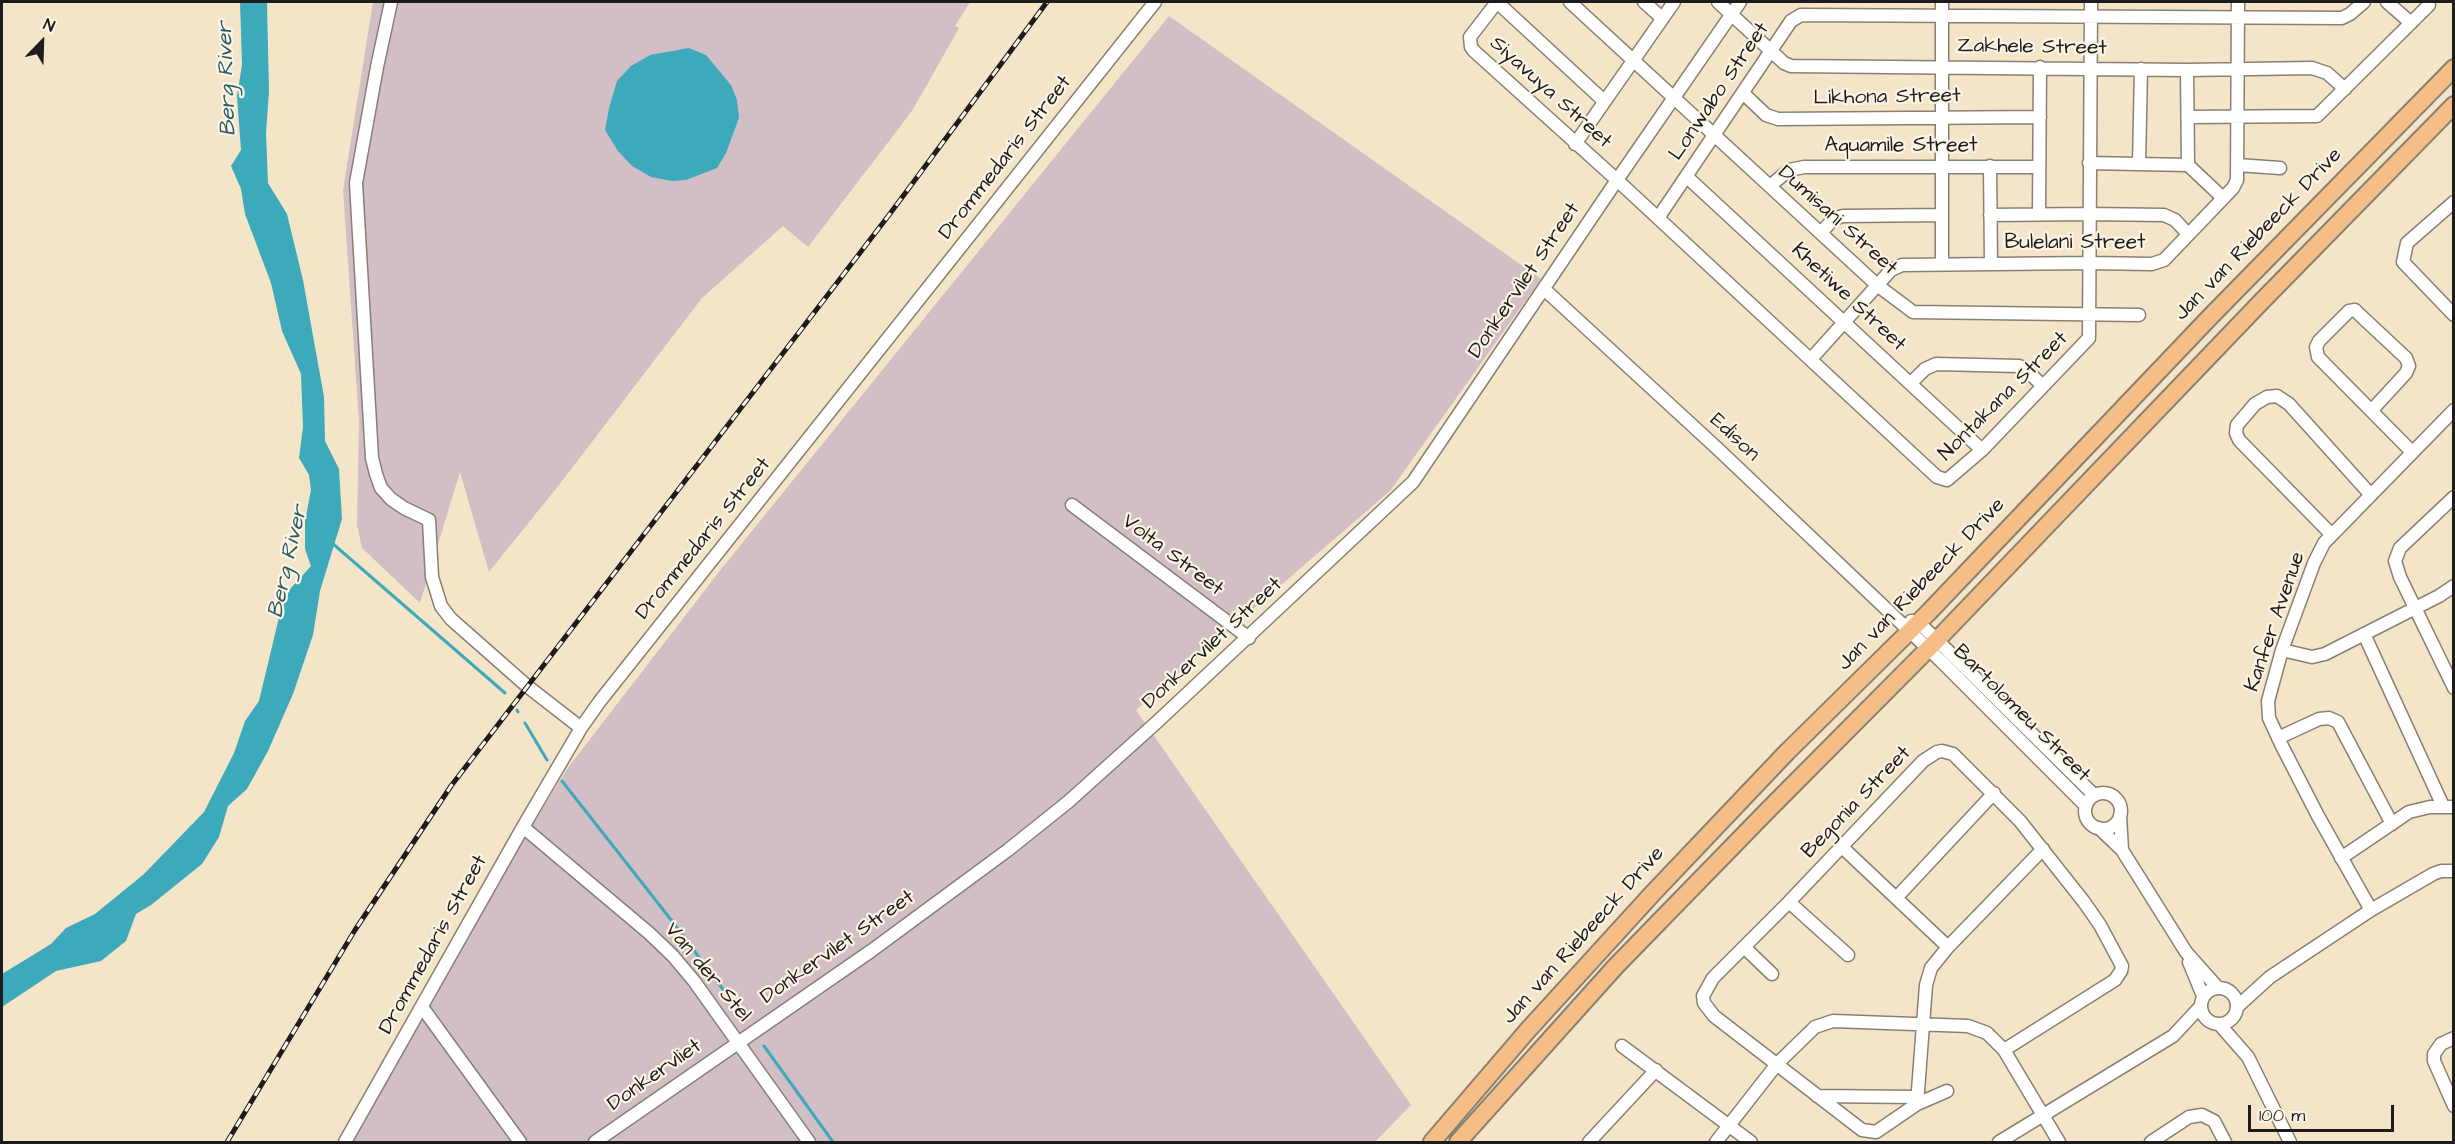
<!DOCTYPE html>
<html>
<head>
<meta charset="utf-8">
<style>
	body { margin:0 }
	#map { position:relative; width:2455px; height:1144px; overflow:hidden; background:#f4e5c9; font-family:"Architects Daughter",sans-serif }
	canvas { display:block }
	.frame { position:absolute; inset:0; border:3px solid #1c1c1c; pointer-events:none }
	.north { position:absolute; left:12px; top:12px; width:60px; height:60px; -webkit-text-stroke:4px #fcf5e5; paint-order:stroke; rotate:23deg; font-size:16px; font-weight:700; line-height:24px; text-align:center; color:#1c1c1c }
	.north::after { content:''; display:block; margin:auto; width:21px; height:27px; background:#1c1c1c; clip-path:polygon(50% 0,100% 100%,50% 72%,0 100%) }
	.scale { position:absolute; left:2248px; top:1105px; width:146px; height:27px; box-sizing:border-box; border:3px solid #1c1c1c; border-top:0; padding-left:8px; font-size:18px; line-height:21px; white-space:nowrap; color:#1c1c1c; -webkit-text-stroke:4px #fcf5e5; paint-order:stroke }
</style>
</head>
<body>
<div id="map">
<canvas width="2455" height="1144"></canvas>
<div class="frame"></div>
<div class="north">N</div>
<div class="scale">100 m</div>
</div>
<script>
const context = document.querySelector('canvas').getContext('2d');
context.lineJoin = 'round';
function fill(path, color) { context.fillStyle = color; context.fill(path, 'evenodd'); }
const toPath = rows => new Path2D(rows.map(r => 'M' + r).join(''));
function trace(path, color, width, dash) { context.strokeStyle = color; context.lineWidth = width; context.lineCap = dash ? 'butt' : 'round'; context.setLineDash(dash || []); context.stroke(path); }
function label(font, color, halo, rows, align = 'center') {
  context.font = font + ' "Architects Daughter",sans-serif'; context.lineWidth = 4.5; context.setLineDash([]); context.textBaseline = 'middle'; context.strokeStyle = halo; context.fillStyle = color; for (const [text, x, y, turn = 0] of rows) {
    context.save(); context.translate(x, y); context.rotate((+turn || 0) * Math.PI / 180); context.textAlign = isNaN(turn) ? turn : align; if (halo) context.strokeText(text, 0, 0); context.fillText(text, 0, 0); context.restore();
  }
}
const industrial = toPath([
	[373,2,970,2,955,26,959,28,912,111,808,247,783,226,702,298,559,485,489,572,460,472,420,603,362,548,357,525,359,422,343,190],
	[1169,16,1541,279,1390,491,1136,710,1411,1105,1375,1142,347,1142,502,875,567,769,722,568]
]);
const water = toPath([
	[240,2,267,2,269,92,266,133,268,183,287,214,303,280,324,397,325,441,339,469,342,519,320,591,313,635,293,694,268,751,247,789,228,806,219,837,202,864,151,905,136,914,126,941,101,961,56,971,2,1007,2,974,51,944,66,928,95,914,144,874,204,812,234,753,245,721,259,701,280,613,290,589,311,566,305,549,305,521,311,490,309,475,299,458,303,427,301,374,282,331,271,283,245,214,241,189,231,166,241,150,237,96,242,65],
	[689,48,706,55,731,85,737,100,739,118,726,153,717,168,686,180,672,181,651,177,632,166,618,151,605,130,609,108,617,81,631,66,650,55]
]);
const stream = toPath([
	[332,543,505,693],
	[517,710,518,712],
	[525,723,547,760],
	[562,781,672,921,746,1020],
	[764,1046,833,1142]
]);
const minor = toPath([
	[391,2,377,67,356,183,372,458,376,474,381,488,391,499,404,508,429,520,432,577,441,606,451,619,527,686,581,728],
	[1497,2,1470,37,1471,47,1474,51,1617,180,1937,477,1947,480,1982,450,2089,338,2091,2],
	[1497,2,1604,101],
	[1570,2,1877,285,1913,312,2139,315],
	[1644,2,1662,18],
	[1718,2,1784,63,1791,66,2187,70,2312,68,2327,73,2345,89],
	[2387,2,2411,23],
	[2187,70,2188,165],
	[1744,94,1766,115,1778,119,2040,117],
	[2188,117,2317,116,2429,5],
	[1575,144,1674,2],
	[2089,163,2188,165,2223,198],
	[2139,164,2141,69],
	[2237,165,2280,168],
	[1990,166,1991,263],
	[1687,177,1982,450],
	[1770,186,1789,170,1804,167,2039,167],
	[2454,202,2407,243,2403,262,2454,315],
	[2039,214,2040,67],
	[1990,215,2089,214,2164,215,2175,220,2188,234],
	[1658,218,1791,21,1801,15,2342,18,2350,14,2364,2],
	[1822,232,1833,219,1843,216,1941,215],
	[1942,264,1942,2],
	[1544,289,1719,450,1941,661,2086,806],
	[1811,359,1891,270,1902,265,2089,263,2152,264,2164,260,2233,188,2237,180,2238,2],
	[1911,383,1925,369,1936,364,2019,366,2024,368,2043,386],
	[2372,410,2406,373,2409,366,2406,358,2360,315,2355,310,2349,311,2319,341,2316,347,2318,357,2411,451],
	[2454,497,2400,548,2395,561,2400,577,2454,688],
	[1072,505,1249,638],
	[2331,534,2239,440,2236,433,2237,425,2255,404,2267,397,2277,396,2289,404,2370,494],
	[1911,621,1918,622,1937,640,2094,795],
	[2364,634,2443,806],
	[2282,650,2312,657,2325,654,2439,596,2454,586],
	[2278,738,2319,719,2329,718,2338,722,2392,824],
	'2085 811a18 18 0 1 1 36 0a18 18 0 1 1-36 0Z',
	[2120,815,2122,850],
	[523,827,649,933,673,956,694,981,809,1142],
	[2099,828,2122,850,2186,952,2218,988],
	[1842,847,1948,947],
	[2341,858,2409,812,2430,807,2454,807],
	[1897,897,1994,793],
	[1789,902,1848,955],
	[2371,910,2318,816,2282,746,2269,718,2268,701,2282,650,2314,563,2324,543,2454,410],
	[1744,947,1772,974],
	[2189,962,2203,996],
	'2201 1006a18 18 0 1 1 36 0a18 18 0 1 1-36 0Z',
	[422,1007,520,1142],
	[2237,1007,2270,977,2371,910,2433,874,2441,871,2454,871],
	[2220,1025,2248,1057,2290,1142],
	[2454,1038,2441,1044,2434,1054,2434,1061,2454,1106],
	[1622,1046,1751,1142],
	[1947,1091,1917,1104,1876,1132,1862,1130,1714,1016,1704,1003,1703,996,1713,978,1789,902,1923,761,1937,752,1942,751,1953,754,2020,821,2084,902,2100,925,2122,966,2121,971,2115,980,2004,1050],
	[1817,1096,1917,1097],
	[1917,1104,1926,985,1931,968,1948,947,2043,849],
	[345,1142,523,827,581,728,600,701,1155,2],
	[595,1142,871,951,1008,850,1068,802,1157,722,1413,482,1617,180,1740,2],
	[1589,1142,1656,1070],
	[1716,1142,1777,1064,1815,1027,1833,1021,1968,1026,1987,1033,2004,1050,2059,1142],
	[1999,1142,2173,1036,2200,1007],
	[2151,1142,2189,1117,2202,1115,2214,1121,2225,1142]
]);
const major = toPath([
	[1432,1142,1528,1030,1653,893,1787,752,1928,613,2210,317,2454,68],
	[1458,1142,1616,966,1768,810,1937,640,2262,301,2454,105]
]);
const rail = toPath([
	[227,1142,355,930,451,786,889,215,1047,2]
]);
const streetNames = [
	["Zakhele Street",2032,48,1],
	["Lonwabo Street",1720,92,-56],
	["Siyavuya Street",1550,93,42],
	["Likhona Street",1887,98,-1],
	["Aquamile Street",1901,147],
	["Drommedaris Street",1006,158,-52],
	["Dumisani Street",1837,221,42],
	["Jan van Riebeeck Drive",2259,235,-46],
	["Bulelani Street",2075,244],
	["Donkervilet Street",1525,281,-56],
	["Khetiwe Street",1848,298,43],
	["Nontakana Street",2004,397,-45],
	["Edison",1734,438,43],
	["Drommedaris Street",704,539,-51],
	["Volta Street",1172,556,37],
	["Jan van Riebeeck Drive",1922,585,-46],
	["Kanfer Avenue",2276,622,-71],
	["Donkervilet Street",1213,644,-43],
	["Bartolomeu Street",2021,714,45],
	["Begonia Street",1857,803,-46],
	["Jan van Riebeeck Drive",1584,936,-48],
	["Drommedaris Street",434,945,-61],
	["Donkervilet Street",838,948,-35],
	["Van der Stel",707,973,50],
	["Donkervliet",655,1076,-35]
];
const waterNames = [
	["Berg River",228,79,-92],
	["Berg River",289,562,-77]
];
fill(industrial, '#d2bec5');
fill(water, '#3daabc');
trace(stream, '#3daabc', 3);
trace(minor, '#888072', 15);
trace(major, '#888072', 20);
trace(minor, '#fff', 12);
trace(major, '#f6be87', 16);
trace(rail, '#1c1c1c', 5);
trace(rail, '#fcf5e5', 3, [9]);
label('21px', '#1c1c1c', '#fcf5e5', streetNames);
label('italic 22px', '#2b5c64', '#fcf5e5', waterNames);
</script>
</body>
</html>
